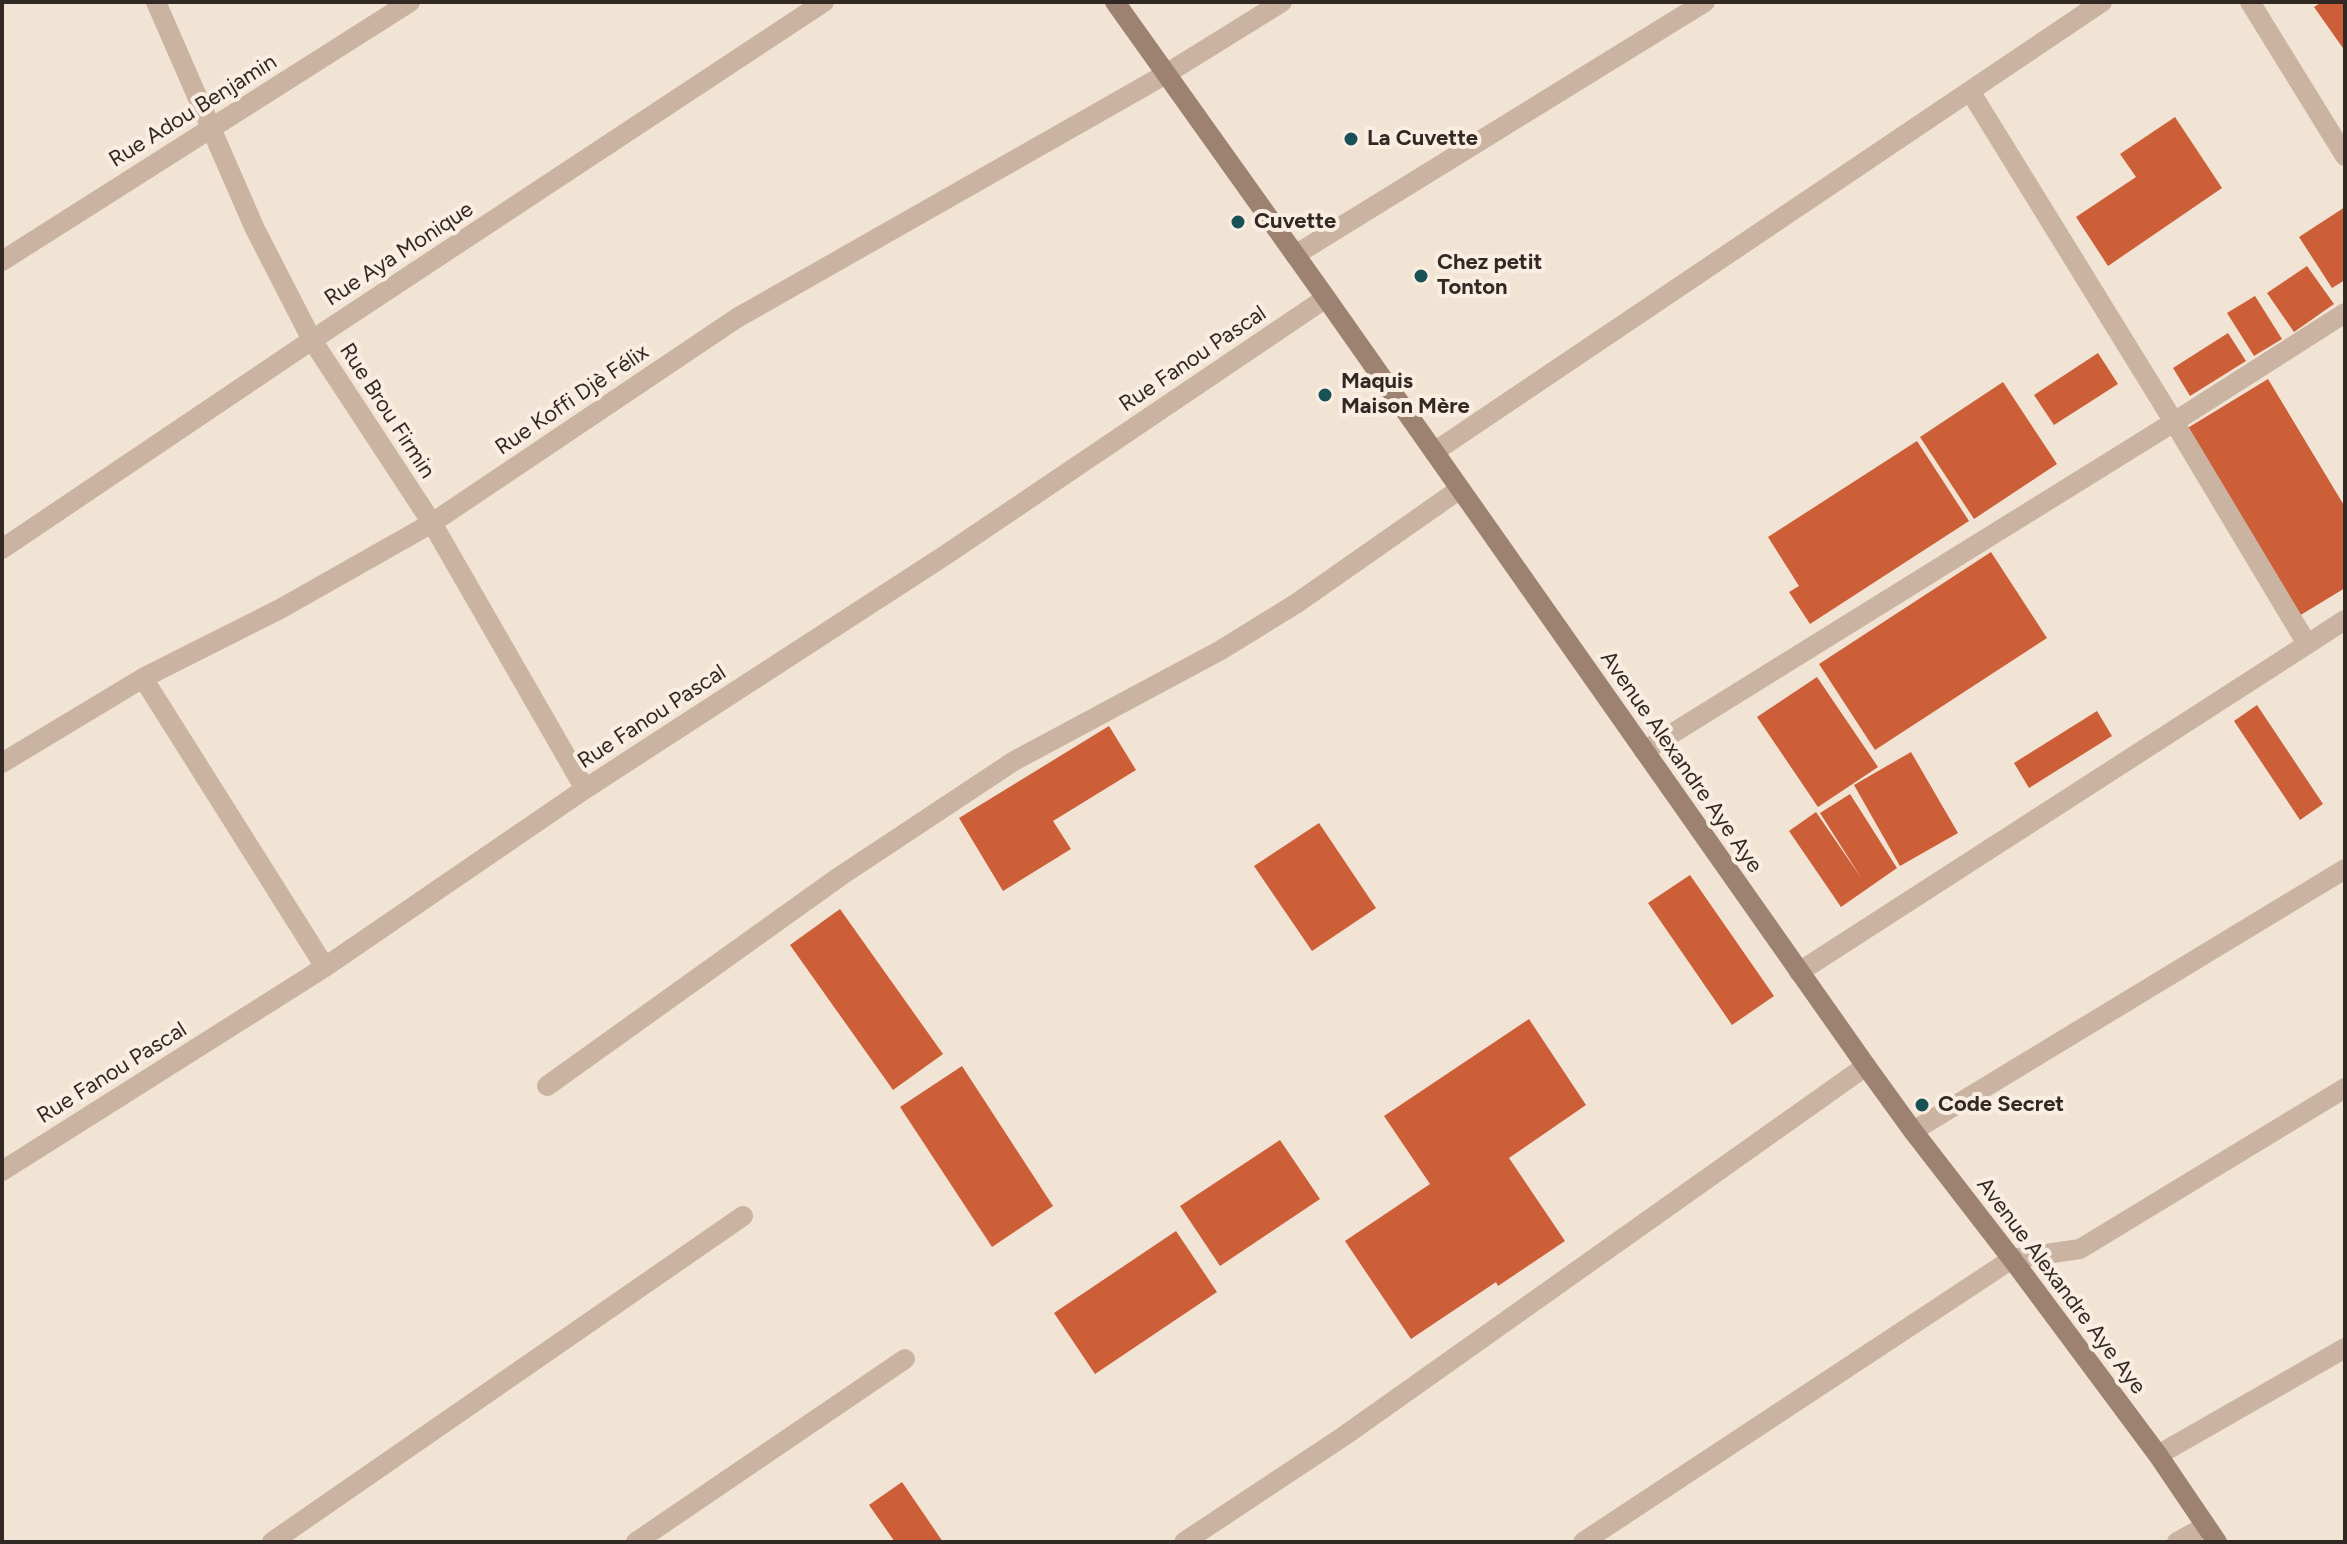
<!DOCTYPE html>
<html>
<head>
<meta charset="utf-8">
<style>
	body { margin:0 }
	#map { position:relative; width:2347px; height:1544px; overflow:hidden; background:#f2e4d5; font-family:Figtree,sans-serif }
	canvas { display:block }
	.frame { position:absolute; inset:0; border:4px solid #332924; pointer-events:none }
</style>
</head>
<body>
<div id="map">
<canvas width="2347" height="1544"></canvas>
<div class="frame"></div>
</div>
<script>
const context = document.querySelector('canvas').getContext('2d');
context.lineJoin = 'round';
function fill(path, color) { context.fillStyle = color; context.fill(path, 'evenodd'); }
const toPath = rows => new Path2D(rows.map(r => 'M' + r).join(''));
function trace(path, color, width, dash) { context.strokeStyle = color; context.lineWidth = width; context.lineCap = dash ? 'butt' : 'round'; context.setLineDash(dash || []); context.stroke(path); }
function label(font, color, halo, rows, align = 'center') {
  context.font = font + ' Figtree,sans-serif'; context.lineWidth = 8; context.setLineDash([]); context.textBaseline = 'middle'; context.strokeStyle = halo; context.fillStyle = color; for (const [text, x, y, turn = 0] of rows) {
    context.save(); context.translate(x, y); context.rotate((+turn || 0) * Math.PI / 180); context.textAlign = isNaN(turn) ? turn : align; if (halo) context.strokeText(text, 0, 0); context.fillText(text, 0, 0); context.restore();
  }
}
const building = toPath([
	[2322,2,2345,2,2345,51,2314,7],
	[2175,117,2222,188,2108,266,2076,217,2136,177,2120,154],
	[2345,207,2345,280,2332,288,2299,237],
	[2307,266,2334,304,2294,332,2267,293],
	[2255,296,2282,339,2254,356,2227,313],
	[2228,333,2246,361,2190,396,2173,368],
	[2098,353,2118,384,2054,425,2034,395],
	[2268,379,2345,507,2345,588,2299,616,2186,429],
	[2003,382,2057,464,1974,519,1920,437],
	[1917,441,1969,521,1810,624,1789,592,1799,586,1768,537],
	[1991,552,2047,638,1875,750,1819,664],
	[1817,677,1878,767,1818,807,1757,717],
	[2257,705,2323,804,2300,820,2234,721],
	[2097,711,2112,736,2029,788,2014,763],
	[1109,726,1136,770,1053,821,1071,849,1003,891,959,818],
	[1911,752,1958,833,1900,866,1854,785],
	[1850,794,1897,868,1841,907,1789,831,1816,812,1862,879,1820,813],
	[1319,823,1376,908,1312,951,1254,866],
	[1690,875,1774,996,1732,1025,1648,903],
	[840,909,943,1054,893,1090,790,945],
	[1529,1019,1586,1105,1509,1158,1565,1241,1498,1286,1496,1282,1411,1339,1345,1241,1430,1184,1384,1116],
	[962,1066,1053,1206,992,1247,900,1107],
	[1280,1140,1320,1199,1220,1266,1180,1206],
	[1176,1231,1217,1292,1095,1374,1054,1313],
	[902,1482,943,1542,895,1542,869,1505]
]);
const street = toPath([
	[156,2,255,229,312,340,432,523,585,789],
	[2250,2,2345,156],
	[1970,91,2174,422,2307,644],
	[1295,255,1705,2],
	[2,261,410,2],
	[1434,452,2102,2],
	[2,549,312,340,824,2],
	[143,678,325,967],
	[1644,751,2174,422,2345,313],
	[2,763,143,678,280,609,432,523,737,318,1166,74,1282,2],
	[1799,972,2345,620],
	[547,1086,839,877,1014,761,1221,650,1297,603,1460,489],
	[1913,1131,2345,869],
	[2,1171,325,967,585,789,944,556,1326,298],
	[2158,1455,2345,1348],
	[272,1542,743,1216],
	[636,1542,905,1359],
	[1184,1542,1344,1436,1866,1066],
	[1583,1542,2012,1259,2080,1249,2345,1088],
	[2177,1542,2206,1526]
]);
const secondary = toPath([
	[1115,2,1326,298,1866,1066,1913,1131,2012,1259,2158,1455,2217,1542]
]);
const markers = [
	[1351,139,8,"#185156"],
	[1238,222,8,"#185156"],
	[1421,276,8,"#185156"],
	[1325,395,8,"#185156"],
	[1922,1105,8,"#185156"]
];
const streetNames = [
	["Rue Adou Benjamin",193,111,-32],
	["Rue Aya Monique",399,254,-33],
	["Rue Fanou Pascal",1193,359,-34],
	["Rue Koffi Djè Félix",572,400,-34],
	["Rue Brou Firmin",387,411,57],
	["Rue Fanou Pascal",652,717,-33],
	["Avenue Alexandre Aye Aye",1681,762,55],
	["Rue Fanou Pascal",112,1073,-32],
	["Avenue Alexandre Aye Aye",2061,1286,53]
];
const poiNames = [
	["La Cuvette",1367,139],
	["Cuvette",1254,222],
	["Chez petit",1437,263],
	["Tonton",1437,288],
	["Maquis",1341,382],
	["Maison Mère",1341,407],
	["Code Secret",1938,1105]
];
fill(building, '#cc5e38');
trace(street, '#cab4a1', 20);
trace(secondary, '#9d8272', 20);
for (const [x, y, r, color] of markers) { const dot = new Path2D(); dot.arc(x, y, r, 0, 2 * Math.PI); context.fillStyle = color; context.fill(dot); trace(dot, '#f9eee1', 3); }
label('22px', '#332924', '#f9eee1', streetNames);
label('bold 22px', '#332924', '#f9eee1', poiNames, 'left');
</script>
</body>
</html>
